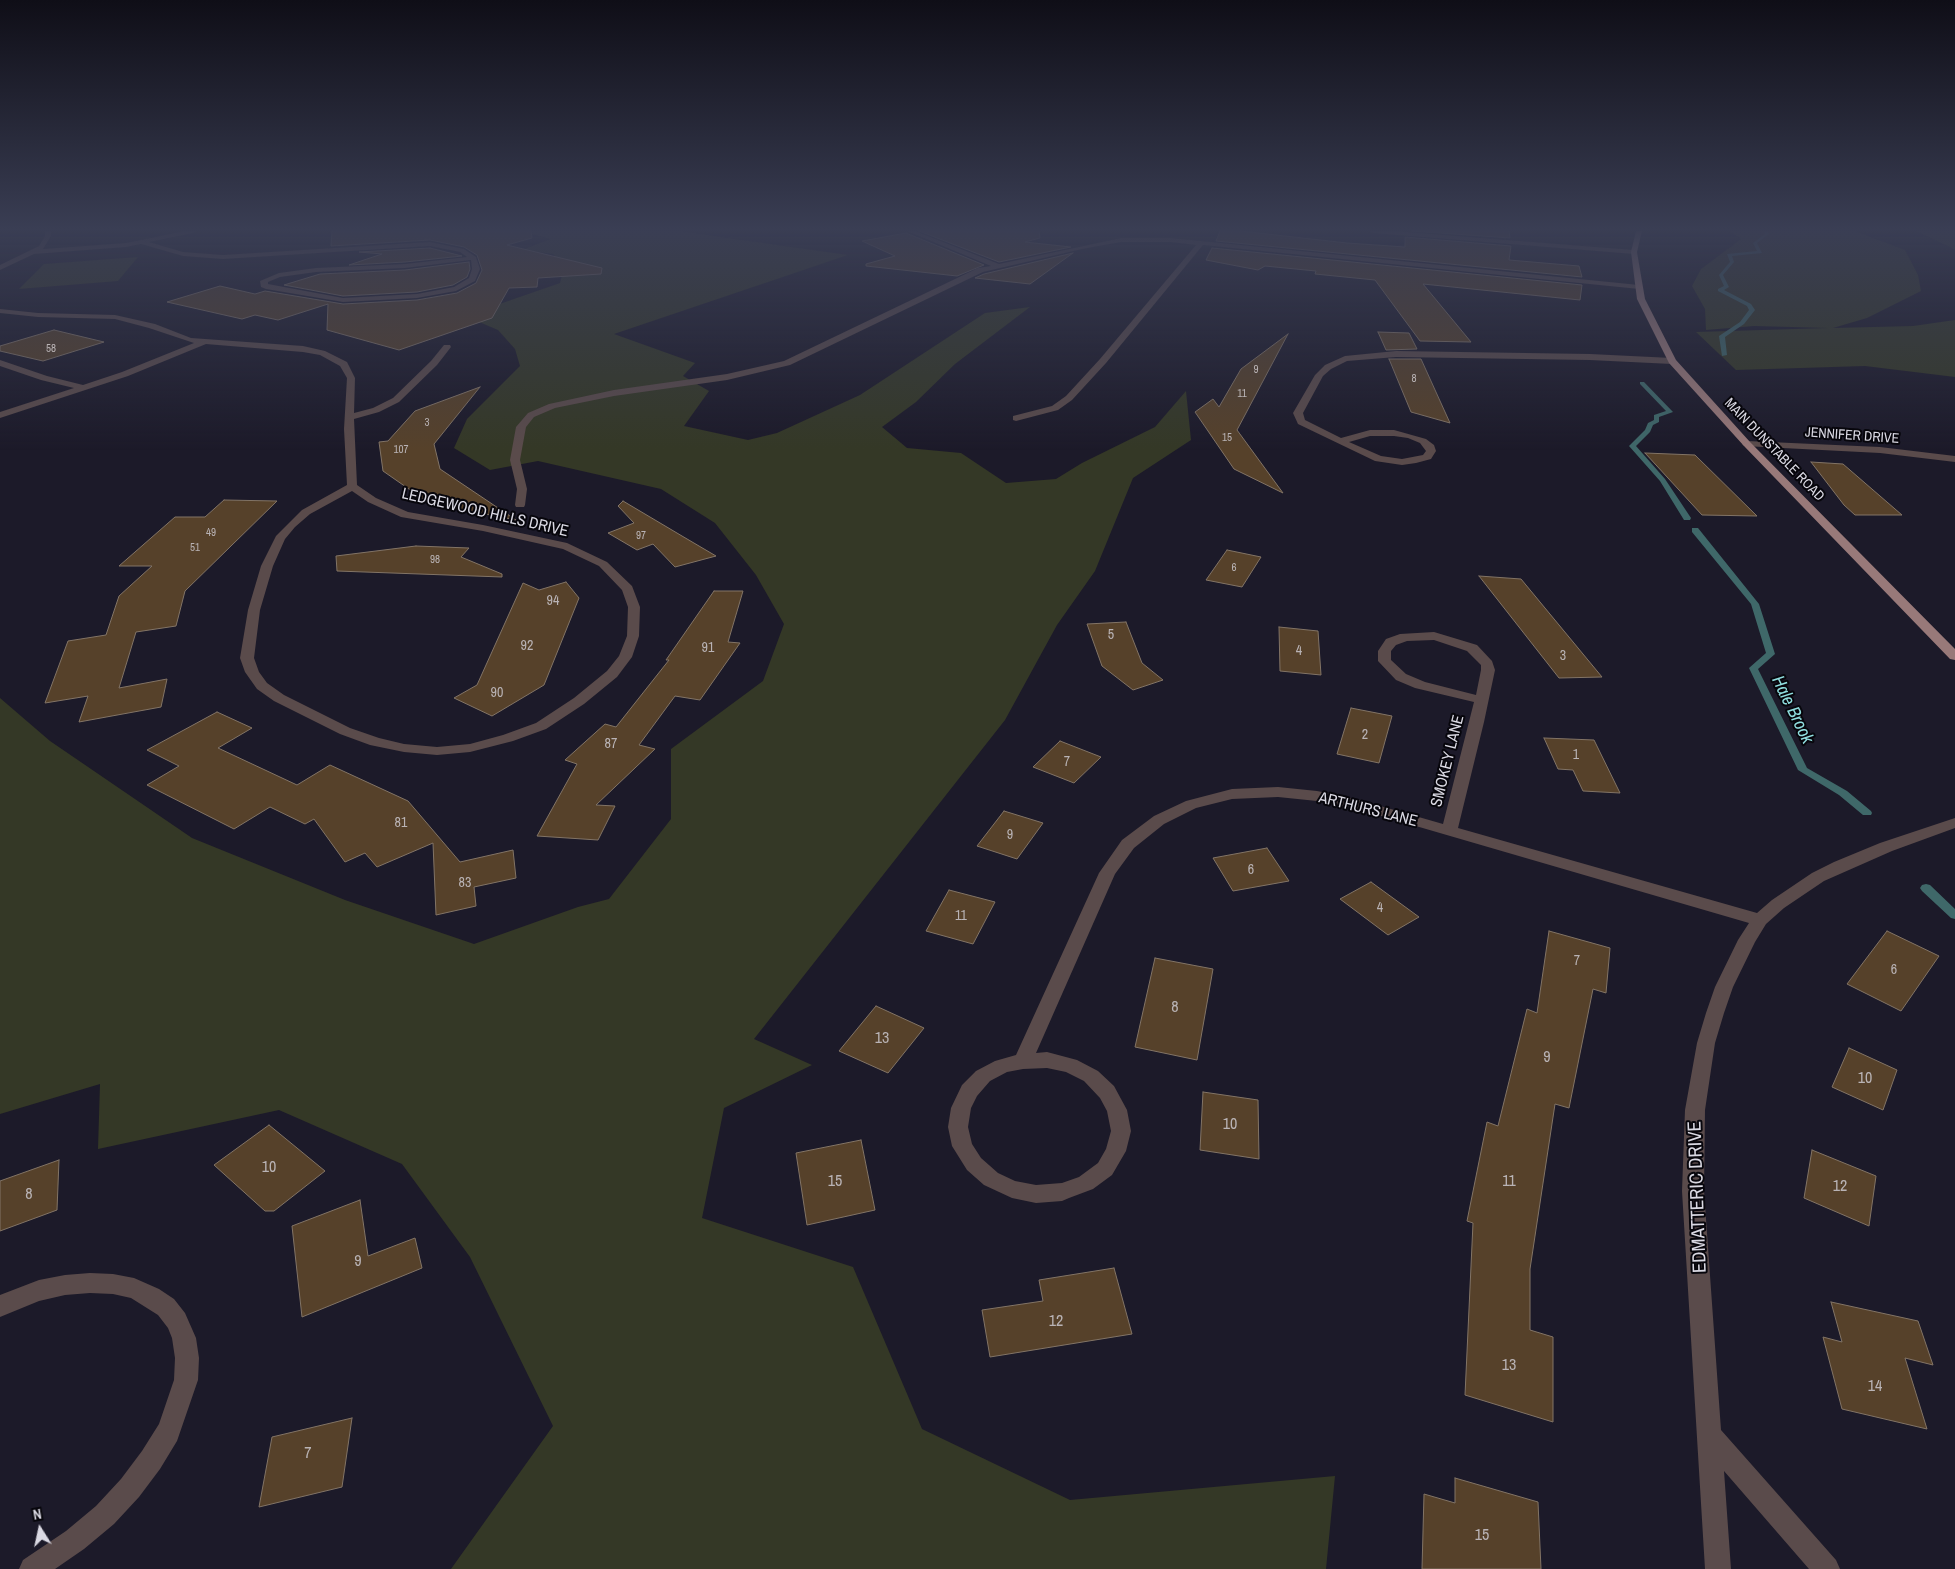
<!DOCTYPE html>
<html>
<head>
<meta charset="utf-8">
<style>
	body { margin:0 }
	#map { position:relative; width:1955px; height:1569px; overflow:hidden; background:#1c1a29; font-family:"Archivo Narrow",sans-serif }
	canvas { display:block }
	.north { position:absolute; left:15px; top:1504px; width:50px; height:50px; -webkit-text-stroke:4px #07060c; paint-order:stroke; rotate:350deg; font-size:14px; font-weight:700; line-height:20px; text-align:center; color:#dad9e3 }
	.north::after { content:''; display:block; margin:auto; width:18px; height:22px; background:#dad9e3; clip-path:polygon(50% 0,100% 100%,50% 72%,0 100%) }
</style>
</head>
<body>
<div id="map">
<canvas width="1955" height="1569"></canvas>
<div class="north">N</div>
</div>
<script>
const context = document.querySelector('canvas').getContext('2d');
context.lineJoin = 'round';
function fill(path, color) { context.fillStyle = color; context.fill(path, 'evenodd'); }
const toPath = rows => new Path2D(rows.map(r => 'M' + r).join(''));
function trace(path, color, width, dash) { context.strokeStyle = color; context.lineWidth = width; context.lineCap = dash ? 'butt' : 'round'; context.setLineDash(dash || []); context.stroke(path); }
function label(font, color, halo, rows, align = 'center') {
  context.font = font + ' "Archivo Narrow",sans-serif'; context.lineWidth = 4; context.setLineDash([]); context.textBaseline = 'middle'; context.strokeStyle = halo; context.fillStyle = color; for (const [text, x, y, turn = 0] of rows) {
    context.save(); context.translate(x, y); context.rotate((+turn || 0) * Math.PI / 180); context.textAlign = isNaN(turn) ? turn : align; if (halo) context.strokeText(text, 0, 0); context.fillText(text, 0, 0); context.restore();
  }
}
const green = toPath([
	[521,231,679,231,848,255,614,334,695,363,683,376,709,391,684,426,748,440,777,433,860,395,985,313,1030,307,955,364,916,402,882,427,907,448,961,453,1006,483,1056,479,1082,463,1155,427,1186,391,1191,440,1133,478,1095,571,1057,625,1005,720,754,1039,812,1065,724,1108,702,1218,853,1267,922,1429,1070,1500,1335,1476,1326,1569,451,1569,553,1426,470,1257,402,1164,279,1110,98,1149,100,1084,0,1114,0,698,50,741,192,838,345,900,474,944,578,907,609,899,671,819,671,749,763,681,784,624,756,575,715,523,661,489,538,461,490,470,454,448,467,419,520,366,515,349,498,330,465,316,560,283,564,267,553,254,522,250,550,239],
	[1730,231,1855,231,1905,250,1918,275,1921,291,1867,318,1833,328,1913,326,1955,320,1955,377,1865,366,1736,370,1696,332,1828,328,1754,326,1706,330,1705,309,1692,286,1701,269,1741,239],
	[1916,231,1955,231,1955,250,1950,247],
	[138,257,118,281,19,289,44,264]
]);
const stream = toPath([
	[1764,231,1768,231,1769,234,1757,243,1762,253,1732,256,1734,262,1723,275,1729,287,1724,290,1751,304,1755,310,1744,324,1725,337,1727,355,1722,356,1719,336,1740,322,1749,310,1747,306,1718,291,1718,289,1724,286,1719,275,1730,262,1727,254,1757,251,1753,243,1765,234,1764,231],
	[1640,382,1644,382,1673,412,1659,417,1659,422,1653,425,1650,432,1636,446,1665,479,1691,518,1690,520,1684,520,1660,481,1629,446,1645,430,1648,423,1654,420,1654,415,1666,411,1640,384,1640,382],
	[1692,528,1698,528,1759,604,1775,654,1758,669,1807,768,1847,791,1871,811,1872,813,1871,815,1863,815,1839,795,1798,770,1749,668,1766,653,1751,604,1692,532,1692,528],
	[1926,884,1930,885,1955,909,1955,919,1951,918,1922,891,1920,888,1922,885,1926,884]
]);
const building = toPath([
	[332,231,531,231,532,238,507,245,602,268,601,274,538,278,537,287,509,288,492,318,399,350,327,330,328,304,278,320,255,315,242,319,167,302,220,286,255,294,265,291,343,304,417,300,457,293,476,283,482,270,477,255,464,247,430,240,331,246,332,231],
	[919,231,1039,231,1040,238,1025,242,1071,247,999,262,919,231],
	[1220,231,1241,231,1347,243,1405,247,1405,237,1511,246,1509,260,1579,266,1582,277,1216,241,1220,231],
	[1412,231,1509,231,1510,238,1412,231],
	[906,233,984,265,957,276,866,266,866,264,895,256,862,241,906,233],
	[430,248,462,256,405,262,349,265,382,254,359,252,430,248],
	[1212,248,1582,285,1580,300,1423,284,1471,342,1420,341,1375,280,1315,274,1316,271,1265,266,1258,270,1206,260,1212,248],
	[1073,253,1030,284,975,278,984,274,1073,253],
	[469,262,470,269,467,277,453,285,417,292,343,296,284,285,320,274,405,270,469,262],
	[54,330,104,342,43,361,0,351,0,346,54,330],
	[1378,332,1409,333,1417,349,1386,350,1378,332],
	[1288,334,1237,430,1283,493,1234,469,1195,412,1213,399,1219,407,1241,369,1288,334],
	[1389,359,1421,359,1450,423,1411,412,1389,359],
	[480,387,434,444,440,469,516,520,429,503,383,471,379,442,388,441,415,411,480,387],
	[1645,453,1695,455,1757,516,1702,515,1645,453],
	[1811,462,1843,464,1902,515,1855,515,1844,505,1811,462],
	[224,500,277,501,185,591,176,626,136,632,119,688,167,679,161,707,79,722,88,696,45,703,68,641,106,635,119,596,152,566,119,566,175,517,205,517,224,500],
	[623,501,682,536,716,556,675,567,653,544,637,550,608,533,634,523,618,506,623,501],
	[416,546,469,548,461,557,502,574,502,577,337,571,336,556,416,546],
	[1227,550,1261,557,1242,587,1206,580,1227,550],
	[1479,576,1521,579,1602,677,1559,678,1479,576],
	[566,582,579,598,544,685,492,716,454,698,477,685,523,583,539,590,566,582],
	[714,591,743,591,728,642,740,643,700,700,675,696,639,745,655,749,596,805,615,806,598,840,537,836,577,764,565,760,605,724,616,727,669,660,666,660,714,591],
	[1126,622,1142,663,1163,680,1133,690,1102,666,1087,624,1126,622],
	[1279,627,1318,631,1321,675,1280,671,1279,627],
	[1351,708,1392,716,1379,763,1337,754,1351,708],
	[217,712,252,728,218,748,297,785,330,765,408,801,460,862,513,850,516,878,474,887,476,906,436,915,433,843,377,867,365,853,345,862,314,819,305,824,270,807,234,829,147,785,179,766,147,750,217,712],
	[1544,738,1594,740,1620,793,1583,791,1573,770,1558,769,1544,738],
	[1060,741,1101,757,1074,783,1033,767,1060,741],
	[1004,811,1043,823,1017,859,977,846,1004,811],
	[1267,848,1289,881,1233,891,1213,858,1267,848],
	[1371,882,1419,917,1388,935,1340,899,1371,882],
	[949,890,995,902,973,944,926,931,949,890],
	[1549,931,1610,948,1606,993,1593,989,1569,1108,1555,1104,1530,1269,1530,1330,1553,1337,1553,1422,1465,1395,1473,1223,1467,1221,1487,1122,1498,1126,1527,1009,1537,1013,1549,931],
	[1887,931,1939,956,1901,1011,1847,984,1887,931],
	[1155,958,1213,969,1197,1060,1135,1047,1155,958],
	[876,1006,924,1028,888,1073,839,1051,876,1006],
	[1849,1048,1897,1070,1883,1110,1832,1087,1849,1048],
	[1203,1092,1258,1100,1259,1159,1200,1150,1203,1092],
	[269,1125,325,1171,274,1211,265,1211,214,1165,269,1125],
	[861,1140,875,1210,807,1225,796,1153,861,1140],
	[1812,1150,1876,1176,1869,1226,1804,1198,1812,1150],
	[59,1160,57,1210,0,1231,0,1181,59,1160],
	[360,1200,368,1256,415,1238,422,1268,302,1317,292,1226,360,1200],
	[1114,1268,1132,1334,990,1357,982,1310,1043,1301,1039,1280,1114,1268],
	[1831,1302,1918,1321,1933,1365,1905,1358,1927,1429,1842,1409,1823,1337,1842,1342,1831,1302],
	[352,1418,342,1487,259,1507,272,1437,352,1418],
	[1455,1478,1538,1502,1541,1569,1422,1569,1424,1494,1455,1503,1455,1478]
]);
const minor = toPath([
	[45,231,51,231,51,236,43,249,126,243,185,231,196,231,193,233,149,242,183,252,223,255,430,242,464,249,476,257,480,269,475,281,456,291,417,298,343,302,266,289,261,287,260,281,279,273,316,268,405,264,467,257,460,252,430,246,223,259,183,256,141,244,126,247,34,254,0,270,0,265,39,246,45,236,45,231],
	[471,260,472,269,469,278,454,287,417,294,343,298,268,284,268,282,280,277,316,272,405,268,471,260],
	[907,231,915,231,999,264,1121,238,1171,238,1639,285,1643,287,1639,289,1203,245,1106,363,1072,400,1058,410,1016,421,1013,420,1013,416,1052,406,1066,396,1100,359,1196,245,1171,242,1121,242,1082,249,983,272,790,365,727,380,614,396,555,408,534,417,526,427,520,460,527,489,525,505,524,507,516,507,515,505,517,489,510,460,516,427,528,413,549,404,614,390,727,374,784,361,978,268,991,266,907,231],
	[1370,231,1393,231,1634,250,1637,252,1634,254,1373,233,1370,231],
	[0,309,38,313,115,315,155,324,191,338,303,346,325,351,347,362,355,378,354,413,373,408,393,398,431,361,444,345,450,345,451,347,437,365,399,402,379,412,354,419,357,485,376,498,408,512,483,525,567,543,607,562,632,586,640,607,639,636,632,657,617,677,584,704,546,729,513,741,470,752,437,755,404,752,370,745,340,734,274,701,257,689,245,672,240,658,248,610,261,566,276,536,302,510,347,485,344,429,347,378,340,366,320,355,303,352,206,344,128,376,0,418,0,412,74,388,41,380,0,366,0,360,47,376,83,385,122,372,194,343,149,328,115,319,38,317,0,313,0,309],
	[352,491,368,502,401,517,483,531,563,549,599,566,622,590,628,607,627,636,619,656,607,671,574,698,536,723,503,735,470,744,437,747,404,744,379,738,350,728,284,695,267,683,259,672,254,658,260,610,273,566,285,539,295,527,310,514,352,491],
	[1396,351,1590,354,1672,358,1676,361,1672,364,1590,360,1396,357,1347,361,1331,369,1323,376,1303,413,1305,420,1341,438,1370,430,1394,430,1426,439,1434,445,1436,451,1431,459,1416,463,1402,465,1375,461,1298,424,1293,413,1315,375,1325,365,1345,356,1396,351],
	[1370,436,1394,436,1408,438,1420,443,1426,451,1423,455,1402,459,1381,456,1349,442,1370,436],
	[1747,441,1880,447,1955,456,1955,462,1880,453,1744,446,1742,444,1747,441],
	[1434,632,1477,645,1492,661,1495,670,1484,722,1458,828,1757,913,1772,900,1812,873,1834,862,1880,843,1955,818,1955,828,1892,851,1824,881,1784,908,1766,924,1755,942,1733,987,1724,1013,1715,1043,1705,1110,1704,1191,1721,1430,1836,1560,1840,1569,1809,1569,1724,1471,1731,1569,1705,1569,1682,1191,1685,1110,1697,1043,1706,1013,1715,987,1738,940,1749,923,1354,808,1317,801,1278,797,1232,799,1196,808,1164,824,1134,848,1115,874,1036,1053,1047,1052,1077,1060,1098,1071,1114,1086,1127,1110,1131,1131,1126,1151,1112,1175,1093,1189,1069,1198,1062,1201,1036,1203,1012,1198,984,1185,967,1170,952,1146,948,1127,951,1108,962,1085,976,1071,995,1061,1016,1055,1099,873,1122,840,1154,816,1186,801,1232,789,1278,787,1317,791,1356,799,1443,824,1474,702,1415,688,1396,680,1378,661,1378,651,1386,639,1400,634,1434,632],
	[1434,640,1467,651,1481,665,1481,670,1476,695,1425,682,1406,674,1391,660,1391,651,1396,645,1407,641,1434,640],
	[1047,1068,1066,1072,1084,1081,1100,1098,1107,1111,1111,1131,1106,1149,1098,1163,1079,1177,1062,1183,1036,1185,1015,1181,998,1173,981,1158,972,1144,968,1127,971,1108,977,1096,990,1081,1007,1072,1023,1069,1047,1068],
	[90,1273,113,1274,134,1278,159,1289,174,1299,185,1313,196,1338,199,1358,198,1380,177,1441,160,1469,139,1497,114,1524,84,1549,55,1569,19,1569,23,1560,66,1531,96,1506,121,1479,142,1451,159,1424,174,1380,175,1358,172,1338,168,1328,158,1315,131,1298,113,1294,90,1293,65,1295,39,1301,0,1317,0,1295,39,1280,65,1275,90,1273]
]);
const major = toPath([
	[1636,231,1642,231,1637,252,1645,299,1676,360,1750,442,1955,649,1955,660,1950,659,1744,446,1669,363,1637,299,1631,252,1636,231]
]);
const farNumbernames = [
	["58",51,349],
	["9",1256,370],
	["8",1414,379],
	["11",1242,394],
	["3",427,423],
	["15",1227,438],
	["107",401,450],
	["49",211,533],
	["97",641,536],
	["51",195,548],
	["98",435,560],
	["6",1234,568]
];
const farStreetnames = [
	["JENNIFER DRIVE",1852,436,4],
	["MAIN DUNSTABLE ROAD",1774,450,46]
];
const numberNames = [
	["94",553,601],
	["5",1111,635],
	["92",527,646],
	["91",708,648],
	["4",1299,651],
	["3",1563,656],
	["90",497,693],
	["2",1365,735],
	["87",611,744],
	["1",1576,755],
	["7",1067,762],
	["81",401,823],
	["9",1010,835],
	["6",1251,870],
	["83",465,883],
	["4",1380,908],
	["11",961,916],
	["7",1577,961],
	["6",1894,970]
];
const streetNames = [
	["LEDGEWOOD HILLS DRIVE",485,513,13],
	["SMOKEY LANE",1448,761,-76],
	["ARTHURS LANE",1368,810,14]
];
const nearNumbernames = [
	["8",1175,1008],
	["13",882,1039],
	["9",1547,1058],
	["10",1865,1079],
	["10",1230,1125],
	["10",269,1168],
	["15",835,1182],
	["11",1509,1182],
	["12",1840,1187],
	["8",29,1195],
	["9",358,1262],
	["12",1056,1322],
	["13",1509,1366],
	["14",1875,1387],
	["7",308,1454],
	["15",1482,1536]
];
const waterNames = [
	["Hale Brook",1792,710,64]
];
const nearStreetnames = [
	["EDMATTERIC DRIVE",1698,1197,-92]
];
fill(green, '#343826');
fill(stream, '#3f6869');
fill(building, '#56412a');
trace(building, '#827466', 1);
fill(minor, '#5a4b4b');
fill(major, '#987979');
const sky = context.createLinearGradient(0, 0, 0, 450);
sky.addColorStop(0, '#0f0e17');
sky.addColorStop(0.51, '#3a3e54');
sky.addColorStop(1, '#3a3e5400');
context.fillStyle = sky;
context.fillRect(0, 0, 1955, 450);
label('11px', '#b9b3b5', null, farNumbernames);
label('14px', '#dad9e3', '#07060c', farStreetnames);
label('14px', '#b9b3b5', null, numberNames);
label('16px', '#dad9e3', '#07060c', streetNames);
label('16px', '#b9b3b5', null, nearNumbernames);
label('italic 18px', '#90dedf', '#07060c', waterNames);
label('19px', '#dad9e3', '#07060c', nearStreetnames);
</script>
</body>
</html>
